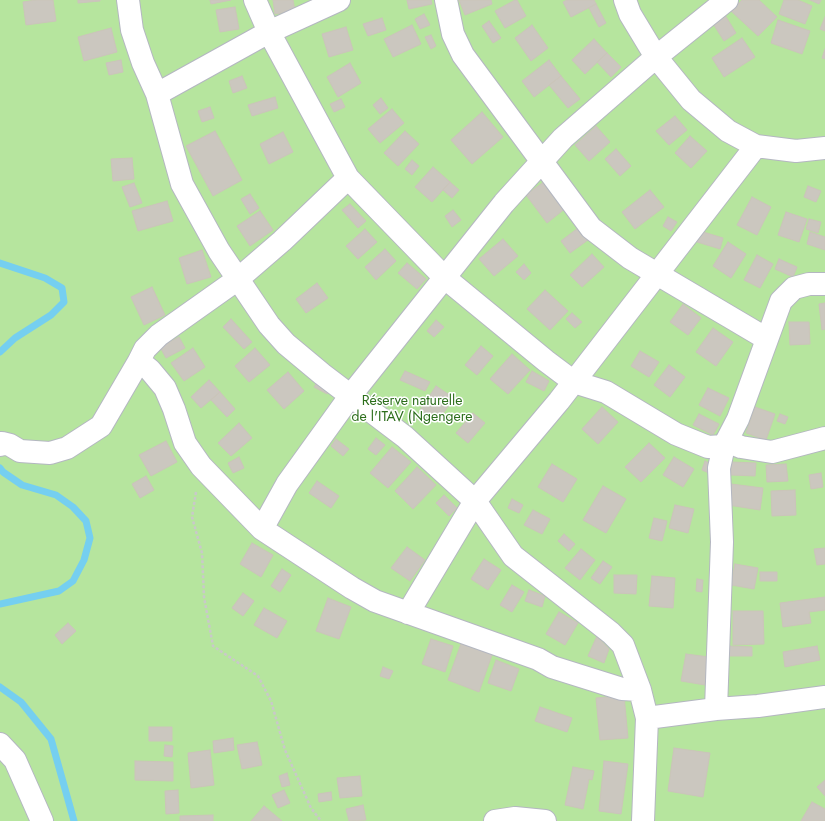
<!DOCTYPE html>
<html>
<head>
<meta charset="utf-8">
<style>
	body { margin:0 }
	canvas { display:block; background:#efe9e1 }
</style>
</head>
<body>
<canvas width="825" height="821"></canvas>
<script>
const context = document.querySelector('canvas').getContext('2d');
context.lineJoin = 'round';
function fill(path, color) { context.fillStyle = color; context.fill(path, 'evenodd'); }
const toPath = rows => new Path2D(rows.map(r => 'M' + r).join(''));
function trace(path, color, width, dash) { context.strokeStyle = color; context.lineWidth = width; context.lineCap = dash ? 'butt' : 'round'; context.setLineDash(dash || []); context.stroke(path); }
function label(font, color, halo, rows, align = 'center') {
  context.font = font + ' Jost,sans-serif'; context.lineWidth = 3; context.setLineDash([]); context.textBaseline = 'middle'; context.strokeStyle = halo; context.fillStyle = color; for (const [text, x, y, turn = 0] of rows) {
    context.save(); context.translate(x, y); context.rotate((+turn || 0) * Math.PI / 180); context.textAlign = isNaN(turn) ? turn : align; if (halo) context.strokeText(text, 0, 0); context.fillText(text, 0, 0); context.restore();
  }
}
const green = toPath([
	[0,0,825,0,825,821,0,821]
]);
const stream = toPath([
	[0,263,45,278,62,288,64,302,51,315,15,338,0,352],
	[0,468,3,472,22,485,56,495,73,507,86,521,90,538,84,560,73,581,59,591,0,604],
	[0,687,21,702,51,739,74,821]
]);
const building = toPath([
	[36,0,53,0,56,21,26,25,23,2,36,0],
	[78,0,100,0,100,1,78,3,78,0],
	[210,0,231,0,211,4,210,0],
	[273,0,293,0,295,11,275,14,273,0],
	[407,0,431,0,432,4,409,9,407,0],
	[459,0,491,0,492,4,465,15,459,0],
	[515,0,517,0,526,16,505,28,495,11,515,0],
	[567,0,594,0,596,4,571,17,563,2,567,0],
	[742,0,759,0,777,17,758,36,731,11,742,0],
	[784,0,798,0,812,6,805,24,779,14,784,0],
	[810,0,821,0,819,4,810,0],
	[596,4,606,23,599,27,589,8,596,4],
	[235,7,239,29,220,32,216,10,235,7],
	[424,14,430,25,420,29,415,19,424,14],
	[725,15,736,33,724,41,712,22,725,15],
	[825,17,825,31,820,29,825,17],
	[382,18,386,30,368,36,363,24,382,18],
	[778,20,810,31,802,54,771,43,778,20],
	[489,21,501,38,493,43,482,26,489,21],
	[412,25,421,44,393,57,384,39,412,25],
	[532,25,548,48,531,61,515,38,532,25],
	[346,27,353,50,329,57,322,34,346,27],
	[111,28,117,52,84,61,78,37,111,28],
	[431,35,436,46,431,49,425,37,431,35],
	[742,38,755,57,724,77,712,58,742,38],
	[594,39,607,53,585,74,572,60,594,39],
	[825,49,825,59,822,58,825,49],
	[607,53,621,67,611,77,597,62,607,53],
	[121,60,123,72,109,75,106,63,121,60],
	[549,60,561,76,534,97,522,81,549,60],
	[350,63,361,83,338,97,327,77,350,63],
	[242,76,247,88,233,93,229,81,242,76],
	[561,76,580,99,568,108,549,85,561,76],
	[275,97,278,108,252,116,248,105,275,97],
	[381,98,388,108,380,114,373,105,381,98],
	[341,99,345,107,334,112,330,104,341,99],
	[210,107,214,118,202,122,198,111,210,107],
	[392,109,404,123,380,143,368,129,392,109],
	[482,112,503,137,472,164,451,140,482,112],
	[675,116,687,130,669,145,656,131,675,116],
	[596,126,610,142,589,161,575,145,596,126],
	[215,131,242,180,213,196,186,146,215,131],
	[405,131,419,144,398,166,384,153,405,131],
	[283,132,293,152,269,164,260,144,283,132],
	[690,136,707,151,691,168,675,153,690,136],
	[616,149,631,166,620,176,605,159,616,149],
	[132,158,134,179,113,181,111,159,132,158],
	[412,160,419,166,412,175,405,169,412,160],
	[433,167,450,182,432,202,415,187,433,167],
	[545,181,566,208,547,223,526,195,545,181],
	[450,182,459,190,452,198,443,190,450,182],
	[134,183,142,203,130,207,122,187,134,183],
	[808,186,821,191,816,202,804,197,808,186],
	[650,190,664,207,635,229,622,212,650,190],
	[250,194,259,208,250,214,241,199,250,194],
	[752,197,771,207,757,235,737,225,752,197],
	[167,201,173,221,138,231,132,211,167,201],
	[350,204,366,221,358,228,342,210,350,204],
	[453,210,461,220,452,227,445,216,453,210],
	[260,211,273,230,250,246,237,226,260,211],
	[786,212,807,219,799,242,778,235,786,212],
	[668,217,677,222,671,231,663,226,668,217],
	[809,219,821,222,818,233,806,229,809,219],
	[578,228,588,240,570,253,561,241,578,228],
	[365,229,377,242,358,259,346,246,365,229],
	[700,231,723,238,720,249,697,242,700,231],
	[810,232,825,237,825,250,807,244,810,232],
	[503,239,518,256,494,276,479,259,503,239],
	[728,242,746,254,731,278,713,266,728,242],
	[385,249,396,261,376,280,365,267,385,249],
	[202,250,211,277,187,284,179,258,202,250],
	[592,254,604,267,582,287,570,275,592,254],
	[757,255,773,264,760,288,744,280,757,255],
	[779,259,797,267,793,277,775,269,779,259],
	[407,263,426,279,417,289,398,273,407,263],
	[524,264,531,273,524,280,516,272,524,264],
	[317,283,328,298,306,313,296,299,317,283],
	[152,287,165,315,144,325,131,297,152,287],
	[545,290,568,311,550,330,527,309,545,290],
	[825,303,825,329,822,330,819,304,825,303],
	[683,304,701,318,688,335,670,322,683,304],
	[572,313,582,322,575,328,566,319,572,313],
	[231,319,252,342,244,349,223,327,231,319],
	[436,320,444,327,434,337,427,331,436,320],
	[789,322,809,322,810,344,790,345,789,322],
	[713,328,733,342,716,366,696,352,713,328],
	[179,337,185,348,166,358,160,347,179,337],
	[481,346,493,356,477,375,465,365,481,346],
	[193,348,205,367,184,381,171,363,193,348],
	[255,348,270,365,249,382,235,366,255,348],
	[640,351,659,362,649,377,631,366,640,351],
	[512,354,530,370,508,394,490,379,512,354],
	[669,365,685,377,670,397,654,385,669,365],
	[405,371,430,382,425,391,400,380,405,371],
	[532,371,549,381,544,391,526,382,532,371],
	[288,372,304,391,284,409,267,390,288,372],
	[319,379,332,386,327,394,314,387,319,379],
	[209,380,220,392,201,408,191,397,209,380],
	[436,386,454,398,437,422,420,410,436,386],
	[708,388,729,398,720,416,699,405,708,388],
	[220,392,235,409,227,417,211,400,220,392],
	[602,407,618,422,598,444,582,429,602,407],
	[755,407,775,414,766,440,746,433,755,407],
	[473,413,485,423,468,443,456,433,473,413],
	[699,414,719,424,713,435,693,425,699,414],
	[780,414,788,417,785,424,777,421,780,414],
	[239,423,252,438,231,456,218,443,239,423],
	[376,438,385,445,376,455,368,449,376,438],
	[336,439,349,449,343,456,331,446,336,439],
	[166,441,177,462,151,476,139,455,166,441],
	[649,443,665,458,641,482,625,467,649,443],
	[392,447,411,462,388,488,370,473,392,447],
	[239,457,244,468,233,473,228,463,239,457],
	[674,457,694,469,683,487,663,475,674,457],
	[705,461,711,464,711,474,702,470,705,461],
	[731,462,756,463,755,476,731,475,731,462],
	[552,464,577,479,563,502,538,487,552,464],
	[786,464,788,481,767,482,766,465,786,464],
	[417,467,436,485,413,509,395,491,417,467],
	[821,473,823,487,811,489,809,475,821,473],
	[146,476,154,490,140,498,132,484,146,476],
	[317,481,339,496,331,508,309,493,317,481],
	[731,484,763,488,760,510,728,505,731,484],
	[603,486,626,499,606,533,583,520,603,486],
	[795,490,796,515,772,516,771,491,795,490],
	[444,495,457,508,449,516,436,503,444,495],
	[512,499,523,505,519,513,508,508,512,499],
	[675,505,694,509,688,533,669,528,675,505],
	[533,510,550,519,542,534,524,525,533,510],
	[654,518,667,521,662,541,649,538,654,518],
	[564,534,575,544,569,551,558,541,564,534],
	[252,543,273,555,261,577,240,564,252,543],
	[407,547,425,560,410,581,391,568,407,547],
	[825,548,825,564,817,565,814,549,825,548],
	[581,549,595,560,580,580,565,568,581,549],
	[484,559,501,570,488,590,471,579,484,559],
	[603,561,612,567,600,584,591,578,603,561],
	[735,564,758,568,754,589,731,585,735,564],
	[282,569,291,575,280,592,271,586,282,569],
	[760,572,777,572,777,581,760,581,760,572],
	[614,575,637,575,636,594,614,593,614,575],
	[652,576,675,578,673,608,649,606,652,576],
	[697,579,703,580,702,592,696,591,697,579],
	[512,585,524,592,512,612,500,605,512,585],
	[529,590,545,596,542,607,525,601,529,590],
	[243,593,254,601,243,616,232,608,243,593],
	[825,597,825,610,809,612,811,623,783,627,780,603,825,597],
	[328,598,351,607,339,639,316,631,328,598],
	[264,608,287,621,277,638,254,625,264,608],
	[733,611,763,611,764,644,733,645,733,611],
	[559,612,578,623,565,645,546,634,559,612],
	[68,623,76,631,62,644,55,635,68,623],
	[597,636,609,649,604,663,588,656,597,636],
	[431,639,453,646,445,672,422,664,431,639],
	[462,641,493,652,479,692,448,680,462,641],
	[729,646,752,647,752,656,729,656,729,646],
	[817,646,820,660,785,667,783,652,817,646],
	[686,654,709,657,705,685,681,681,686,654],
	[496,660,519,669,511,691,488,683,496,660],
	[383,667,393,671,389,679,380,676,383,667],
	[624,695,628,738,600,740,596,698,624,695],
	[540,707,572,718,567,732,535,721,540,707],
	[149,727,172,727,172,741,149,741,149,727],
	[233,738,234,750,214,753,213,741,233,738],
	[257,742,262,765,242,769,237,745,257,742],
	[165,745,173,746,172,757,164,756,165,745],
	[674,748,710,753,703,797,668,791,674,748],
	[210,750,214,785,191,788,188,753,210,750],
	[135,761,173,762,173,781,135,780,135,761],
	[604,761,628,764,621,814,599,811,604,761],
	[573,767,594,771,592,780,589,779,583,809,565,805,573,767],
	[287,773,290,785,282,787,279,776,287,773],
	[360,776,362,796,340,798,337,778,360,776],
	[825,780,825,796,817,787,825,780],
	[178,790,179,813,166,814,165,791,178,790],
	[284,790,290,803,278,808,272,795,284,790],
	[331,792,332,800,319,802,318,794,331,792],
	[812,802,825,809,825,821,801,821,812,802],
	[363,805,366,820,349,821,346,809,363,805],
	[264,806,282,821,251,821,264,806],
	[213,815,213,821,180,821,180,816,213,815]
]);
const path = toPath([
	[196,492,192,517,202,553,204,597,213,646,258,676,271,701,285,750,311,808,321,821]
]);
const minor = toPath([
	[128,0,132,30,143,63,157,94,182,184,219,251,269,325,286,344,322,374,405,437,475,501,513,556,611,633,623,645,640,690,647,718,643,821],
	[255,0,269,32,348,178,445,278,546,361,574,382,606,392,676,434,708,447,724,446],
	[446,0,453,34,463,55,591,228,630,258,767,339],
	[625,0,630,14,656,57,691,100,728,131,756,146,796,151,825,148],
	[157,94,269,32,339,0],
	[348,178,282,241,238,279,159,335,145,349,139,361,150,370,165,388,174,409,185,443,201,466,262,529,352,588,375,601,538,659,552,667,622,689,640,690],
	[726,441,741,447,772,452,825,438],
	[0,445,2,443,10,445,20,451,50,453,67,448,101,426,139,361],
	[262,529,287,484,351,395,504,203,563,138,656,57,727,0],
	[408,613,475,501,559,401,756,146],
	[716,709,722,542,719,468,724,446,738,419,781,301,794,288,809,284,825,284],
	[647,718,716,709,758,706,825,697],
	[0,744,15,760,42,821],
	[495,821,515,818,545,821]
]);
const parkNames = [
	["Réserve naturelle",412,402],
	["de l'ITAV (Ngengere",412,418]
];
fill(green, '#b6e59e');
trace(stream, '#75cff0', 7);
fill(building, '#cbc7bf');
trace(building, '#cbc5ba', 1);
trace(minor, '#b4b7c1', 24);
trace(path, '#c9c9c9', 2.5, [3, 2]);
trace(minor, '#fff', 22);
label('14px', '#2c6e1b', '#fff', parkNames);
</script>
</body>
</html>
